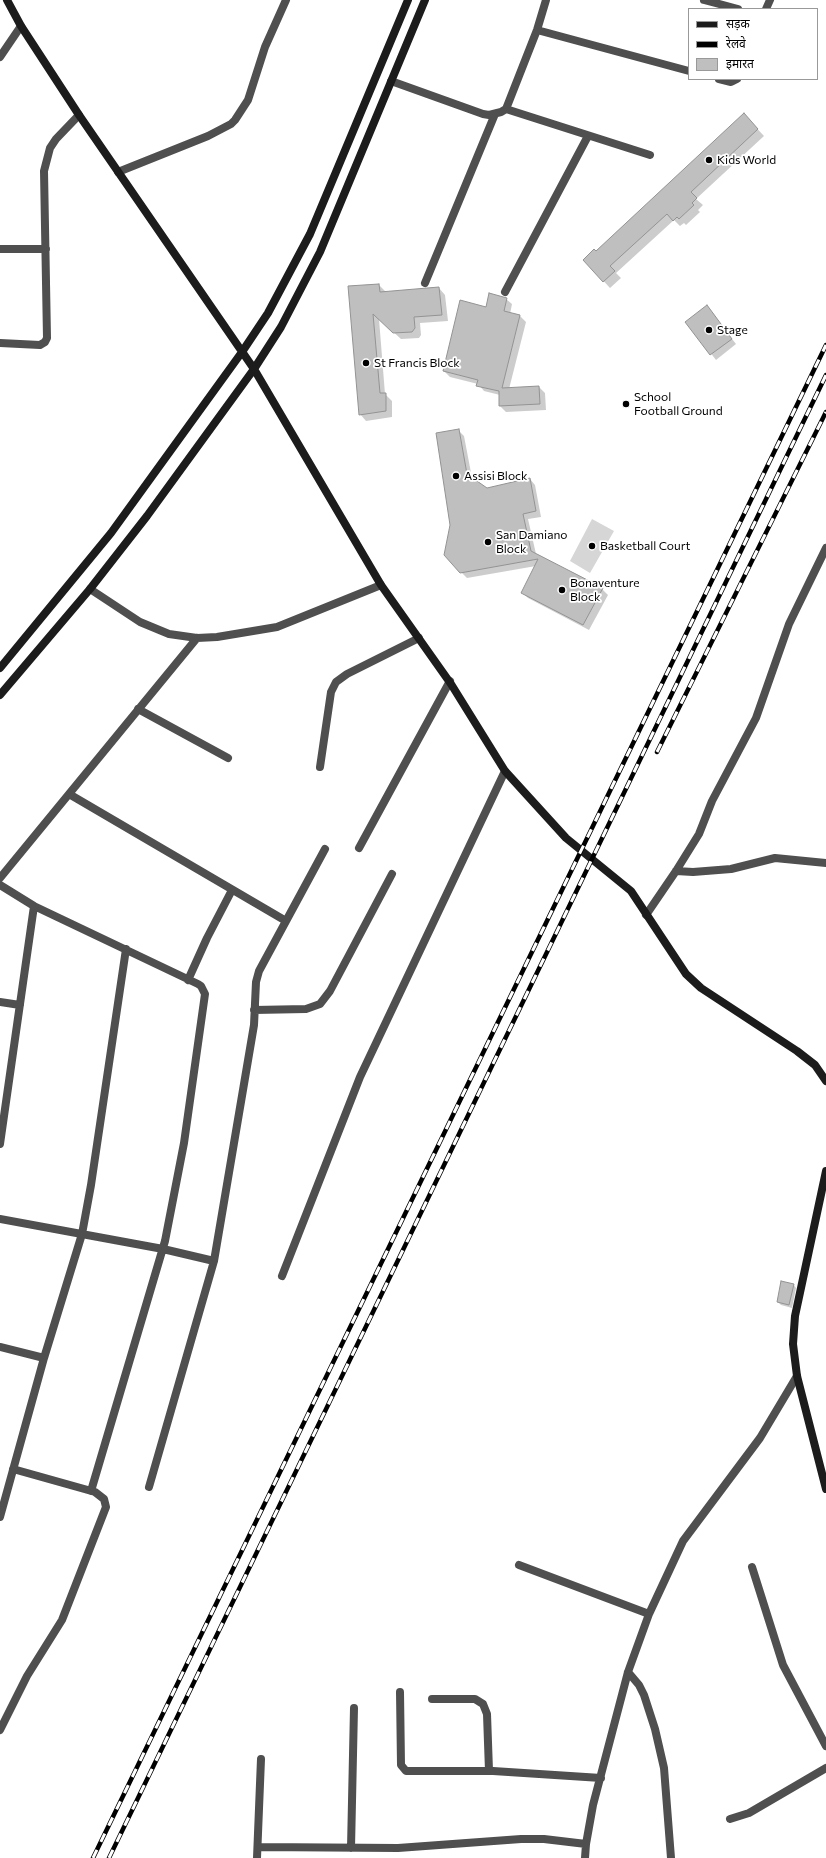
<!DOCTYPE html>
<html>
<head>
<meta charset="utf-8">
<style>
	body { margin:0 }
	#map { position:relative; width:826px; height:1858px; overflow:hidden; background:#fff; font-family:Commissioner,"Noto Sans Devanagari",sans-serif }
	canvas { display:block }
	.legend { position:absolute; left:688px; top:8px; width:130px; height:72px; box-sizing:border-box; background:#fff; border:1px solid #999; margin:0; padding:5px 7px; list-style:none; font-size:12px; color:#000 }
	.legend li { display:flex; align-items:center; gap:8px; height:20px }
	.legend b { width:20px; border:1px solid #999 }
</style>
</head>
<body>
<div id="map">
<canvas width="826" height="1858"></canvas>
<ul class="legend">
<li><b style="height:5px;background:#1c1c1c"></b>सड़क</li>
<li><b style="height:5px;background:#000"></b>रेलवे</li>
<li><b style="height:11px;background:#bfbfbf"></b>इमारत</li>
</ul>
</div>
<script>
const context = document.querySelector('canvas').getContext('2d');
context.lineJoin = 'round';
function fill(path, color) { context.fillStyle = color; context.fill(path, 'evenodd'); }
const toPath = rows => new Path2D(rows.map(r => 'M' + r).join(''));
function trace(path, color, width, dash) { context.strokeStyle = color; context.lineWidth = width; context.lineCap = dash ? 'butt' : 'round'; context.setLineDash(dash || []); context.stroke(path); }
function label(font, color, halo, rows, align = 'center') {
  context.font = font + ' Commissioner,sans-serif'; context.lineWidth = 3.5; context.setLineDash([]); context.textBaseline = 'middle'; context.strokeStyle = halo; context.fillStyle = color; for (const [text, x, y, turn = 0] of rows) {
    context.save(); context.translate(x, y); context.rotate((+turn || 0) * Math.PI / 180); context.textAlign = isNaN(turn) ? turn : align; if (halo) context.strokeText(text, 0, 0); context.fillText(text, 0, 0); context.restore();
  }
}
const green = toPath([
	[592,519,614,531,590,573,570,561]
]);
const shadow = toPath([
	[750,121,764,136,696,199,703,205,698,210,700,212,686,225,684,223,680,226,674,220,616,273,621,278,610,288,584,260,596,252],
	[379,285,386,292,439,288,445,295,448,321,420,323,421,335,419,338,401,339,379,319,385,394,392,401,392,417,366,421,360,414,349,287],
	[506,299,512,304,510,314,520,316,526,322,509,389,539,387,545,393,546,410,506,412,500,406,500,395,484,391,478,384,450,377,444,371,487,308],
	[707,307,736,344,716,360,687,322],
	[458,430,464,436,472,478,487,489,530,479,535,485,541,517,528,519,536,554,602,589,608,595,589,630,528,598,522,592,536,566,467,578,461,572,451,525],
	[793,1284,796,1288,792,1308,781,1305,778,1302]
]);
const building = toPath([
	[744,113,758,129,691,192,697,198,692,203,694,205,679,219,677,217,673,221,667,214,610,266,615,271,603,282,583,260,594,249,596,251,744,113],
	[379,284,380,292,439,287,442,315,414,317,415,328,412,332,393,333,373,314,380,393,386,393,386,411,359,415,348,286,379,284],
	[489,293,507,298,504,311,520,315,502,388,539,386,540,404,499,406,499,391,476,386,478,380,443,371,460,300,486,307,489,293],
	[707,305,732,339,710,355,685,322,707,305],
	[459,429,467,474,487,488,530,478,536,511,523,514,531,551,603,588,583,625,521,593,538,559,460,573,444,555,450,525,436,433,459,429],
	[781,1281,794,1284,789,1305,777,1302,781,1281]
]);
const street = toPath([
	[704,0,738,9],
	[766,9,770,0],
	[537,30,689,71],
	[0,57,21,26],
	[719,79,731,82,737,79],
	[391,81,483,114,489,115,501,112,506,109,537,30,546,0],
	[506,109,650,155],
	[118,172,208,136,231,124,235,120,248,100,265,47,286,0],
	[0,249,46,249],
	[425,283,495,114],
	[505,292,588,136],
	[0,343,40,345,45,342,47,338,44,171,50,148,56,139,79,115],
	[90,589,140,622,169,634,197,638,217,637,277,627,381,585],
	[138,709,228,758],
	[320,767,331,692,336,682,347,674,419,638],
	[69,794,286,921],
	[359,848,450,681],
	[676,871,693,872,731,869,775,858,826,863],
	[0,878,197,638],
	[0,885,34,906,198,984,201,986,205,994,184,1143,165,1241,91,1491],
	[646,915,676,871,699,834,712,801,756,718,789,624,826,548],
	[188,980,207,938,232,890],
	[0,1002,20,1005],
	[254,1010,306,1009,320,1004,330,991,392,874],
	[0,1144,34,906],
	[0,1219,163,1249,214,1261],
	[282,1276,360,1077,505,771],
	[0,1347,44,1358],
	[149,1487,214,1261,254,1025,256,982,259,971,325,849],
	[0,1517,44,1358,82,1234,91,1185,126,949],
	[519,1565,649,1614],
	[752,1567,783,1665,826,1746],
	[628,1672,639,1685,644,1695,655,1729,664,1768,671,1858],
	[400,1692,401,1765,406,1771,493,1771,601,1778],
	[432,1699,475,1699,483,1704,487,1714,489,1771],
	[0,1730,27,1676,62,1620,106,1507,104,1499,95,1492,13,1469],
	[730,1819,749,1813,826,1768],
	[258,1847,398,1848,521,1839,544,1839,586,1844],
	[351,1848,354,1708],
	[257,1858,261,1759],
	[585,1858,586,1844,593,1805,628,1672,649,1614,683,1541,760,1438,797,1376]
]);
const secondary = toPath([
	[7,0,21,26,79,115,254,369,381,585,451,684,505,771,566,838,631,891,686,974,701,988,797,1051,815,1065,826,1081],
	[0,668,111,533,242,352,268,313,310,234,408,0],
	[0,695,90,589,147,516,254,369,281,327,320,252,425,0],
	[826,1171,795,1316,793,1344,797,1376,826,1489]
]);
const rail = toPath([
	[657,752,826,412],
	[93,1858,826,345],
	[109,1858,826,375]
]);
const markers = [
	[709,160,4,"#000"],
	[709,330,4,"#000"],
	[366,363,4,"#000"],
	[626,404,4,"#000"],
	[456,476,4,"#000"],
	[488,542,4,"#000"],
	[592,546,4,"#000"],
	[562,590,4,"#000"]
];
const poiNames = [
	["Kids World",717,160],
	["Stage",717,330],
	["St Francis Block",374,363],
	["School",634,397],
	["Football Ground",634,411],
	["Assisi Block",464,476],
	["San Damiano",496,535],
	["Block",496,549],
	["Basketball Court",600,546],
	["Bonaventure",570,583],
	["Block",570,597]
];
fill(green, '#d6d6d6');
fill(shadow, '#0003');
fill(building, '#bfbfbf');
trace(building, '#939393', 1);
trace(street, '#4f4f4f', 8);
trace(secondary, '#1c1c1c', 8);
trace(rail, '#000', 4.5);
trace(rail, '#fff', 3, [9]);
for (const [x, y, r, color] of markers) { const dot = new Path2D(); dot.arc(x, y, r, 0, 2 * Math.PI); context.fillStyle = color; context.fill(dot); trace(dot, '#fff', 1.5); }
label('12px', '#000', '#fff', poiNames, 'left');
</script>
</body>
</html>
